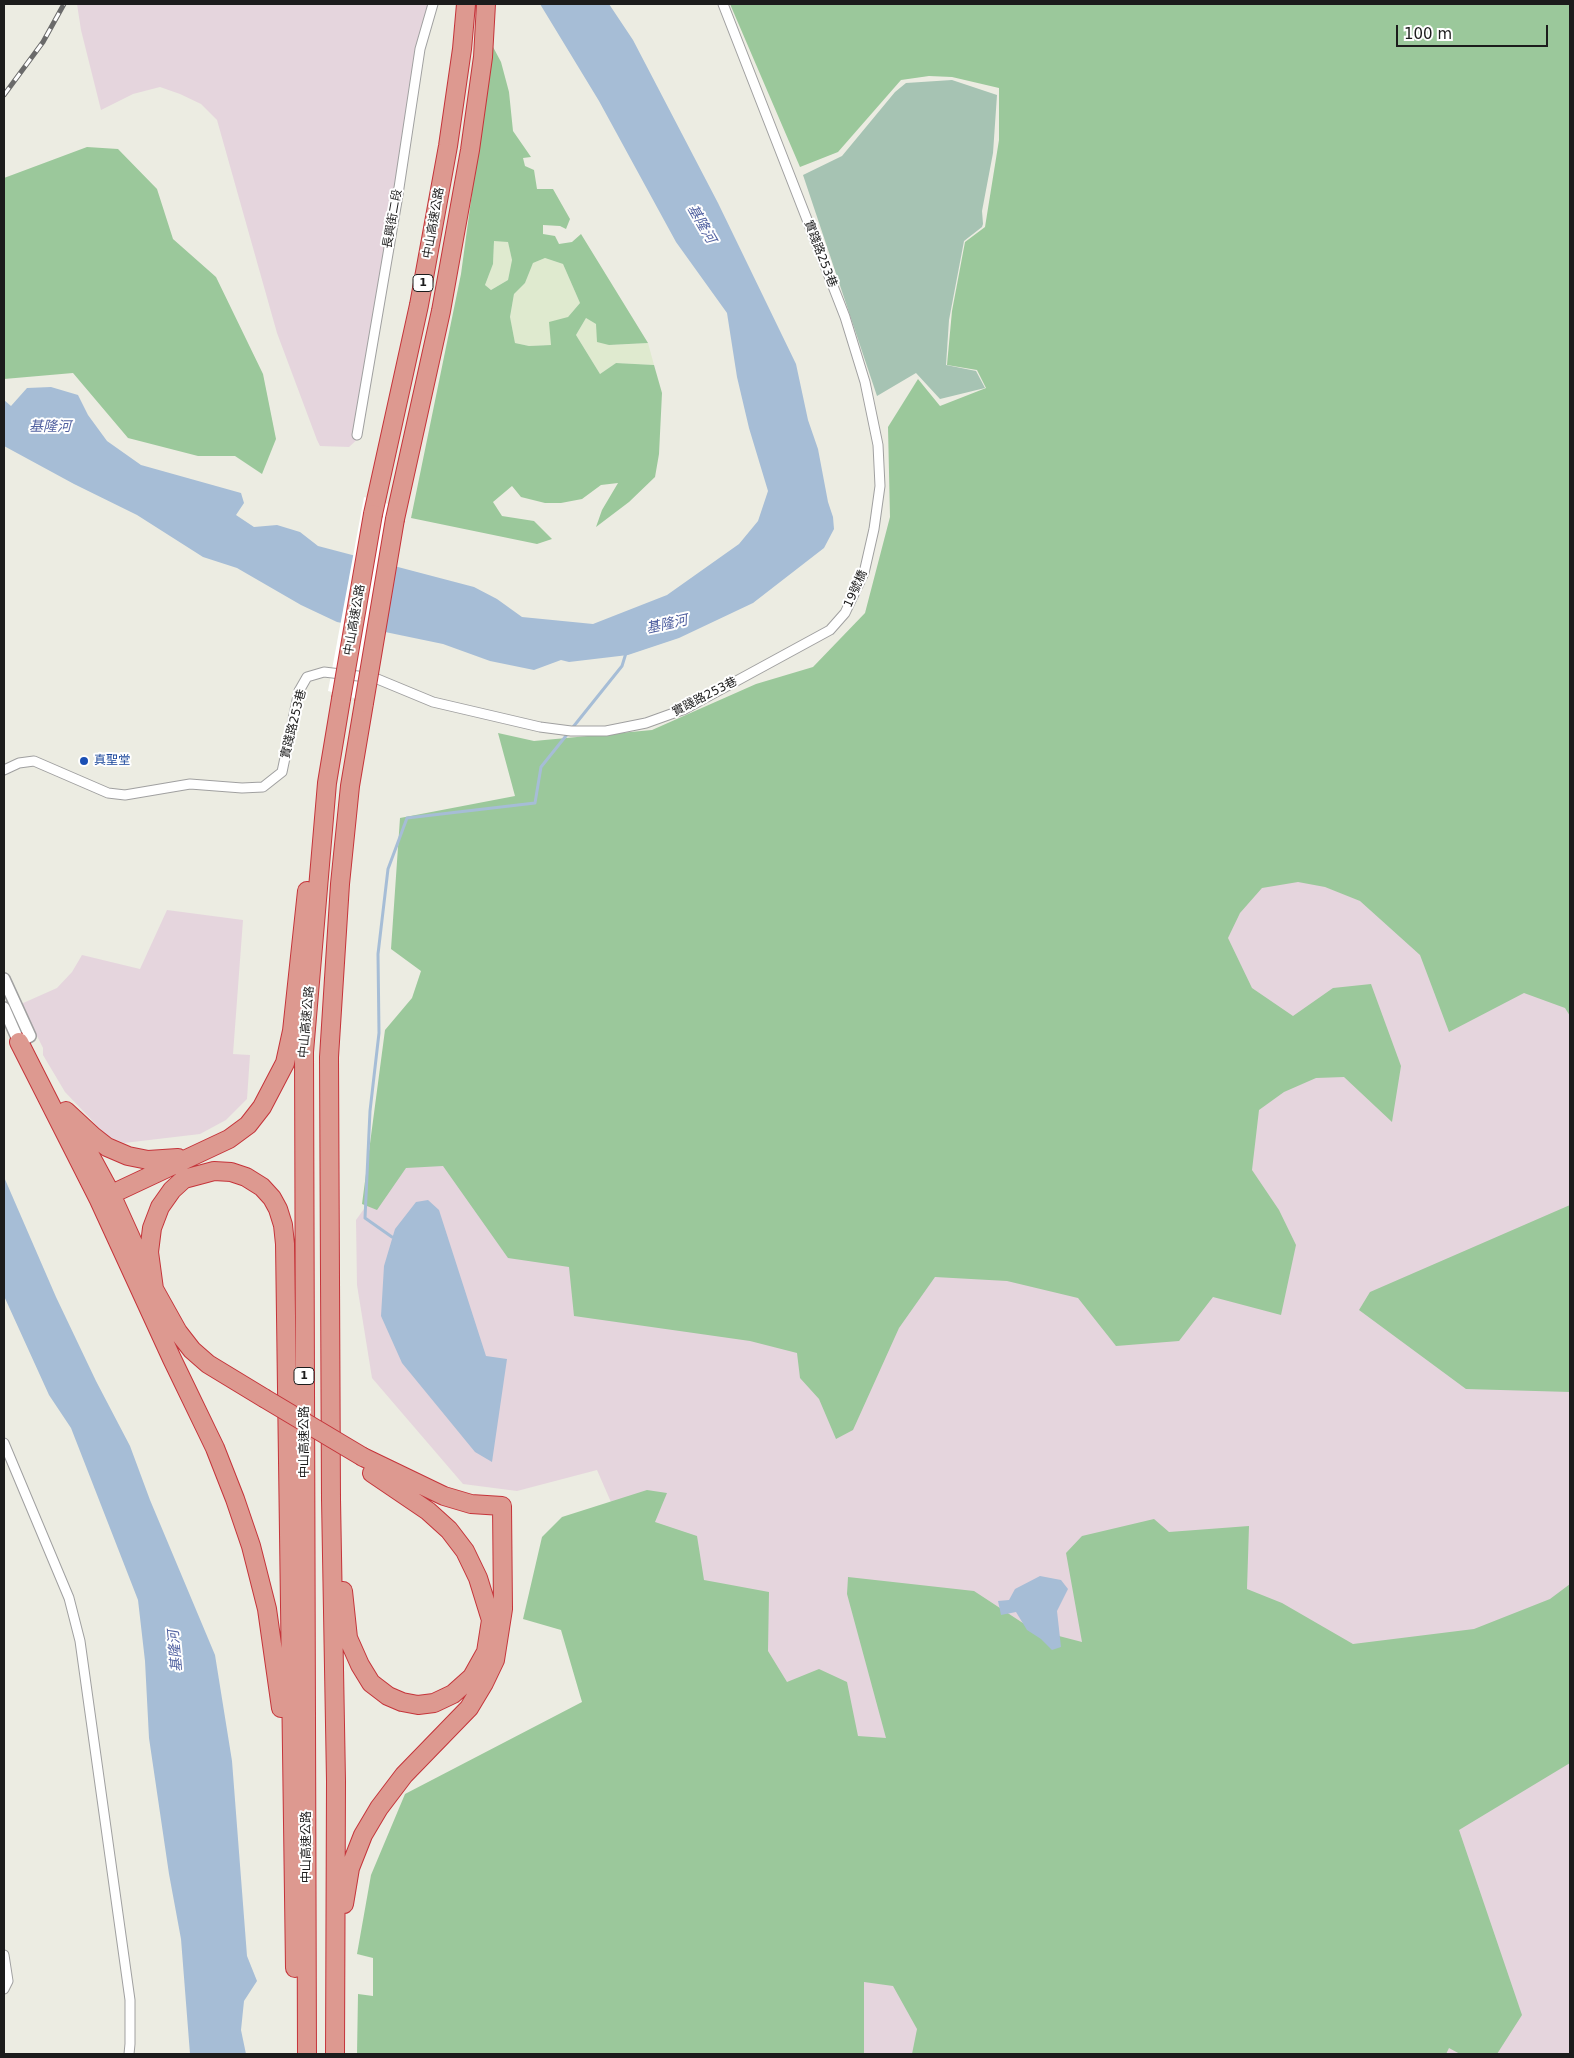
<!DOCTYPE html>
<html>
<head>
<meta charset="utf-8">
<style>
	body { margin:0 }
	#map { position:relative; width:1574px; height:2058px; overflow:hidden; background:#ecece2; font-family:"DejaVu Sans",sans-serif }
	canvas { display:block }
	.frame { position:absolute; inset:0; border:5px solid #1c1c1c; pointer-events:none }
	.scale { position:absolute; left:1396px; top:25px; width:152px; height:22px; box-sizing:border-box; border:2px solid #1c1c1c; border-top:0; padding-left:6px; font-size:15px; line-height:18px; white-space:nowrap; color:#1c1c1c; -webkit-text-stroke:4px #fff; paint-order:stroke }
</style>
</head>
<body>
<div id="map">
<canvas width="1574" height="2058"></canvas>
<div class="frame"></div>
<div class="scale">100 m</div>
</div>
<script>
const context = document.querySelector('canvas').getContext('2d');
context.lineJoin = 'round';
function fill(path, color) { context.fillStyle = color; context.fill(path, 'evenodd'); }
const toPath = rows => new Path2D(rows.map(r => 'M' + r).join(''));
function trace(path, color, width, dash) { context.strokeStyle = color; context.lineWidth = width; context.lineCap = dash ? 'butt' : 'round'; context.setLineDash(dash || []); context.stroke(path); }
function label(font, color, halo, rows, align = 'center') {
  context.font = font + ' "DejaVu Sans","Noto Sans TC",sans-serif'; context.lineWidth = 4; context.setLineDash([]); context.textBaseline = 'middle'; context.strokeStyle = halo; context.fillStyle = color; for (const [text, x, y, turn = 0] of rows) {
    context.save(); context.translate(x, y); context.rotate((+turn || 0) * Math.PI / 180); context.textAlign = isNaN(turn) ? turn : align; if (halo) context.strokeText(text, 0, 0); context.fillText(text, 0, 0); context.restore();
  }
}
const industrial = toPath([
	[77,4,429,4,416,54,361,436,349,447,320,446,317,440,277,333,217,120,201,104,180,94,160,87,133,94,101,110,81,30],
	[1570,688,1570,2054,446,2054,668,1633,597,1470,517,1491,463,1484,372,1378,357,1285,356,1220,505,1013,1276,815],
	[167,910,243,920,233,1054,250,1055,247,1099,226,1120,200,1134,124,1143,107,1136,65,1092,43,1055,43,1048,21,1004,57,988,72,972,82,955,140,969]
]);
const farmland = toPath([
	[494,241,508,241,512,260,508,280,491,290,485,285,493,264],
	[545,258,563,264,580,303,568,317,551,345,529,346,515,343,510,318,514,294,525,283,533,263],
	[586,318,596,324,609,345,648,343,654,365,616,363,600,374,576,335]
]);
const forest = toPath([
	[730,4,1570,4,1570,1016,1565,1008,1524,993,1449,1032,1420,955,1360,901,1325,887,1298,882,1262,888,1240,913,1228,938,1252,988,1293,1016,1333,988,1371,984,1401,1066,1392,1122,1344,1077,1316,1078,1284,1092,1259,1110,1252,1170,1279,1210,1296,1245,1281,1315,1213,1297,1179,1341,1116,1346,1078,1298,1007,1281,935,1277,899,1328,853,1430,836,1439,819,1399,800,1378,797,1353,750,1341,574,1316,569,1267,508,1258,443,1166,406,1168,377,1210,362,1204,385,1030,412,998,421,971,391,949,400,818,515,796,498,733,534,741,652,730,756,684,813,667,865,613,890,517,888,427,918,379,940,406,986,388,977,370,947,365,952,311,965,242,985,227,999,140,999,88,952,77,929,76,901,80,838,152,800,167],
	[492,45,501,62,509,92,513,131,531,157,523,158,525,166,534,170,537,189,553,189,570,219,566,229,560,226,543,225,543,234,555,236,559,244,572,242,581,234,648,343,609,345,597,342,596,324,586,318,576,335,600,374,616,363,654,365,662,393,659,454,655,477,629,502,596,527,602,510,618,483,601,485,582,499,561,503,545,503,521,497,512,486,493,502,502,516,534,521,552,539,537,544,411,518,461,274],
	[494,241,508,242,512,260,508,280,491,290,485,285,493,264],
	[545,258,563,264,580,303,568,317,549,322,551,345,529,346,515,343,510,317,514,294,525,283,533,263],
	[87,147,118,149,157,189,173,239,216,277,263,374,276,439,262,474,235,456,198,456,128,438,73,373,4,379,4,178],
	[1570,1205,1570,1392,1466,1389,1359,1310,1370,1292],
	[647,1490,667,1493,655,1522,697,1536,704,1580,769,1592,768,1651,787,1682,819,1669,847,1682,858,1736,886,1738,847,1594,848,1577,974,1591,1032,1629,1082,1642,1066,1553,1082,1536,1154,1519,1169,1532,1249,1526,1247,1589,1282,1603,1353,1644,1474,1629,1550,1599,1570,1584,1570,1763,1459,1830,1522,2015,1497,2054,1460,2054,1449,2048,1446,2054,912,2054,917,2029,893,1986,864,1982,864,2054,357,2054,358,1994,373,1996,373,1958,357,1954,371,1875,405,1794,582,1702,561,1630,523,1619,542,1537,562,1517]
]);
const cemetery = toPath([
	[952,80,997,95,993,153,982,211,983,224,982,227,964,241,949,320,946,365,976,371,985,388,940,399,916,373,877,396,803,175,842,156,895,92,906,83]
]);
const water = toPath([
	[540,4,609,4,633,40,718,203,796,364,808,420,818,449,828,502,833,517,834,529,824,548,753,603,679,638,628,655,569,662,561,660,534,670,490,661,443,644,337,622,301,605,237,568,203,557,137,515,74,484,4,446,4,400,11,406,27,388,51,387,78,395,88,415,107,441,141,465,241,493,244,503,236,515,254,527,277,525,300,532,318,546,474,587,497,599,522,617,593,624,667,595,739,544,758,521,768,491,749,428,737,377,727,313,676,242,599,101],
	[4,1177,56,1297,96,1381,130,1446,150,1500,215,1655,232,1761,247,1956,257,1981,244,2001,241,2030,246,2054,190,2054,181,1939,169,1874,149,1738,145,1661,138,1600,71,1428,49,1395,4,1296],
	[428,1200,439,1210,486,1356,507,1359,492,1462,475,1452,402,1363,381,1316,384,1266,395,1229,416,1202],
	[1040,1576,1061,1580,1068,1589,1057,1611,1061,1647,1052,1650,1041,1639,1027,1630,1016,1612,1001,1615,998,1601,1009,1600,1015,1589]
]);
const pier = toPath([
	[364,497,402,508,369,702,328,691]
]);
const stream = toPath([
	[392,1237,365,1218,370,1111,379,1033,378,954,388,869,407,818,535,803,541,767,622,666,626,653]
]);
const minor = toPath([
	[357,435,397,201,420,49,433,4],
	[4,770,19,763,34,761,108,793,125,795,190,784,242,788,263,787,282,772,299,691,307,677,324,672,375,678,433,702,540,727,571,731,606,731,646,723,685,709,830,630,845,613,864,573,874,529,880,486,878,445,865,382,845,317,723,4],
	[4,1443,69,1598,80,1641,130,2000,130,2044,129,2054],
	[4,1955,8,1981,4,1989]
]);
const tertiary = toPath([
	[4,979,30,1036,19,1042,4,1008]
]);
const motorway = toPath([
	[373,514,419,305,448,146,462,49,466,4],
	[395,519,441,311,470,150,483,57,486,4],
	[19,1042,99,1200,172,1359,215,1448,235,1499,251,1546,267,1609,281,1708],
	[66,1111,93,1136,107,1147,128,1156,148,1160,178,1158],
	[77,1131,111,1194,154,1289,178,1332,192,1350,208,1364,264,1398],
	[99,1200,229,1139,248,1125,262,1107,285,1063,292,1031,307,891],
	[154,1289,149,1252,152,1228,160,1207,172,1190,184,1179,214,1171,231,1172,246,1177,262,1187,272,1198,278,1209,283,1225,285,1244,295,1968],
	[343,1591,348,1638,360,1665,371,1683,388,1696,402,1702,418,1705,434,1703,453,1694,472,1677,486,1652,491,1620,478,1578,465,1551,449,1530,428,1511,372,1473],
	[344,1904,350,1868,363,1835,379,1808,404,1775,469,1708,484,1683,495,1660,503,1609,502,1506,471,1504,444,1496,363,1457],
	[307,2054,304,1052,327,783,341,699],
	[335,2054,336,1781,331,1499,329,1057,340,884,350,786,364,703]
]);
const rail = toPath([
	[4,95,43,42,64,4]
]);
const motorwayBridge = toPath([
	[341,699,373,514],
	[364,703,395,519],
	[264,1398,363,1457]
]);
const markers = [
	[84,761,5,"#1a4fb4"]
];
const shields = [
	[423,283,20],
	[304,1376,20]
];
const shieldNames = [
	["1",423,283],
	["1",304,1376]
];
const streetNames = [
	["長興街二段",393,219,-80],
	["中山高速公路",434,223,-80],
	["實踐路253巷",820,254,69],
	["19號橋",856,589,-66],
	["中山高速公路",355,620,-80],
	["實踐路253巷",705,697,-27],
	["實踐路253巷",294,724,-76],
	["中山高速公路",307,1022,-85],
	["中山高速公路",305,1442,-90],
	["中山高速公路",307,1847,-90]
];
const transitNames = [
	["真聖堂",94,761]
];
const waterNames = [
	["基隆河",701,224,60],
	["基隆河",50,427],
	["基隆河",667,625,-12],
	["基隆河",176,1651,-95]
];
fill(industrial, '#e5d5dd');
fill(farmland, '#dfeacf');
fill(forest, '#9bc89b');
fill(cemetery, '#a6c3b3');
fill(water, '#a6bdd6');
fill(pier, '#fff');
trace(stream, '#a6bdd6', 3);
trace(minor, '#a0a0a0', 11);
trace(tertiary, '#a0a0a0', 14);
trace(motorway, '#c5343a', 20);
trace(minor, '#fff', 9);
trace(tertiary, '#fff', 11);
trace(motorway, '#dd9990', 18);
trace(rail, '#6a6a6a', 5);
trace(rail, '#fff', 3, [9]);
trace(motorwayBridge, '#c5343a', 20, []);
trace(motorwayBridge, '#dd9990', 18);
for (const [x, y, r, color] of markers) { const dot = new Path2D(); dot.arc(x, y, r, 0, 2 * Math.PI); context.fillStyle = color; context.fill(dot); trace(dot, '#fff', 2); }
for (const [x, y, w] of shields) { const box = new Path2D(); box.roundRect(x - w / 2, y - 8.5, w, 17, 4); context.fillStyle = '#fff'; context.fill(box); trace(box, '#1c1c1c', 1); }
label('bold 11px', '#1c1c1c', null, shieldNames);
label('12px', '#1c1c1c', '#fff', streetNames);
label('12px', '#164399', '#fff', transitNames, 'left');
label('italic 14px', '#5262a1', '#fff', waterNames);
</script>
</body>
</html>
